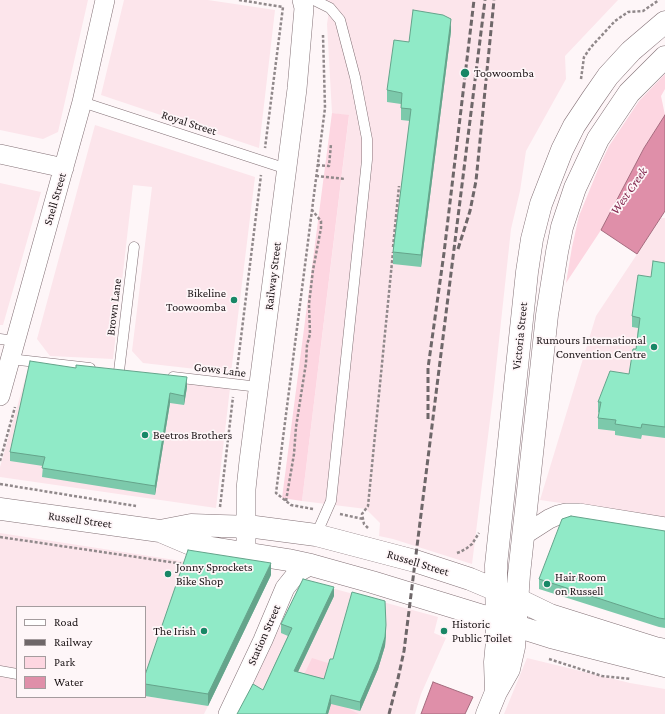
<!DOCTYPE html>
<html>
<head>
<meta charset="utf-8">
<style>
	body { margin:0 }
	#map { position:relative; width:665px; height:714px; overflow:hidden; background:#fef6f8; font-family:"Crimson Pro",serif }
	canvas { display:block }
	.legend { position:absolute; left:16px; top:606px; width:130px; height:92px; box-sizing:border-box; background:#fef6f8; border:1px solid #a49c9e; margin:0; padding:5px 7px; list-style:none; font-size:12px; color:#1d1618 }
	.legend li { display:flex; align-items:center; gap:8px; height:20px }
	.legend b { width:20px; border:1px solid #a49c9e }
</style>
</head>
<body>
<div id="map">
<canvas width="665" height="714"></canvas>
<ul class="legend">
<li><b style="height:5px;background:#fff"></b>Road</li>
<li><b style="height:5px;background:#6e6769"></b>Railway</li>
<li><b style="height:11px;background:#fdd6e1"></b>Park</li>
<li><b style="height:11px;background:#df8fa9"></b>Water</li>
</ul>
</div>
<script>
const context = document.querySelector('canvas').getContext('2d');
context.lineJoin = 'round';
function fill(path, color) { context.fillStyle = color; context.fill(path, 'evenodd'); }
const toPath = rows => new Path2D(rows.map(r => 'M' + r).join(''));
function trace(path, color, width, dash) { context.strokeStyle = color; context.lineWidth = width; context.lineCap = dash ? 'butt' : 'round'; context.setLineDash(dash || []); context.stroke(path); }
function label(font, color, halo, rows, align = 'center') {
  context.font = font + ' "Crimson Pro",serif'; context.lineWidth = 3.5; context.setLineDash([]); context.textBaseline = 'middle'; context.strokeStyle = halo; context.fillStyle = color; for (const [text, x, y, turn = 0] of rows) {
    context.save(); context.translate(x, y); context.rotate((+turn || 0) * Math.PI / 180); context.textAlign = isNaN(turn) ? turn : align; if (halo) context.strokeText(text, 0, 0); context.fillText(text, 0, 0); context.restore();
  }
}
const built = toPath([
	[0,0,88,0,58,132,43,139,0,130],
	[124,0,208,0,275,10,259,148,101,95],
	[326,0,618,0,565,56,566,79,526,151,520,191,511,229,493,396,472,564,393,539,379,536,380,523,366,509,302,501,349,116,332,113,327,24,329,11],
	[95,125,255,177,231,373,143,363,132,351,152,187,133,185,113,359,50,356,37,339],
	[0,183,41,192,3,325,0,325],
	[661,218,665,218,665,518,540,500,596,316],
	[29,365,230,388,216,508,0,477,0,467],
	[0,533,188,562,145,687,145,607,17,607,17,697,145,696,208,706,204,714,0,714],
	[302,580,438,617,434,633,446,638,421,694,415,714,239,714],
	[527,658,630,683,665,689,665,714,504,714]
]);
const green = toPath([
	[665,74,665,89,661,96,665,115,644,148,601,230,566,283,572,247,579,216,599,167,609,146,639,101],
	[332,113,349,115,302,501,282,498],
	[312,658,334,665,324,688,285,714],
	[334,694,347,708,359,714,328,714]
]);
const water = toPath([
	[665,115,665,211,637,254,601,230,644,148,665,115],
	[433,682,473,697,465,714,421,714,433,682]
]);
const path = toPath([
	[239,0,283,7,265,148],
	[581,79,584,57,591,47,615,21,628,12,643,11,659,0],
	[317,165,329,166,331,144],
	[316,176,345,179],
	[393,247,399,186],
	[237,370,261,175],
	[0,461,15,407],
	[0,484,136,506],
	[286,501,294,454,296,427,306,363,307,345,310,334,309,304,313,270,321,228,321,221,312,210],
	[220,507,233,397],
	[313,509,291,505,276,493,325,108,323,35],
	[340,514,363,519],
	[368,528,364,524,362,514,368,506,393,252],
	[0,537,184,564],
	[457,553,460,552,467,548,472,544,479,533],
	[549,659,602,676,631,679]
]);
const service = toPath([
	[314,0,330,8,340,20,355,77,367,139,367,160,331,501,316,535],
	[82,102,287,169],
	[0,339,15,341],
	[10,359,90,368],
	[119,371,134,247],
	[173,377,259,387],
	[0,671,17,674]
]);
const minor = toPath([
	[0,154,64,168],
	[0,396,82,102,105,0],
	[524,535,549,519,558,515,566,513,579,513,665,527],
	[246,553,246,489,249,461,297,89,304,8,302,0],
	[228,714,263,640,285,588,297,573,311,565]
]);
const tertiary = toPath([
	[517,599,550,615,655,648,665,650],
	[516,626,551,637,665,666]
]);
const secondary = toPath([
	[0,509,160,531,193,545,288,560,311,565,372,582,509,624],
	[160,531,191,525,220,526,255,527,316,535,415,561,470,579,508,595],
	[496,692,495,662,497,641,496,565,527,272,532,239,541,204,562,150,574,126,592,99,608,76,631,51,665,22],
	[487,714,496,692,509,669,514,647,519,574,547,315,557,252,562,227,575,188,598,139,629,93,665,57]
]);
const rail = toPath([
	[458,249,470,211,476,181,494,0],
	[428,419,428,368,444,253,474,0],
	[389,714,397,683,404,651,485,0]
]);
const wall = toPath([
	[451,31,421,267,393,264,393,252,410,121,401,120,401,104,387,102,387,90,409,42],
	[665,263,665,438,642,435,641,439,615,435,615,431,598,429,598,418,599,413,598,412,598,402,629,374,636,349,638,328,632,327,632,316,651,277],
	[187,387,184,405,170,403,155,495,42,477,43,466,10,461,10,452],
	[665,531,665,628,659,627,539,589,539,579],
	[271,575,208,706,145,696,145,675],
	[334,596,298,672,324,679,333,659,386,634,385,646,378,669,360,711,331,704,328,714,237,714,263,690,288,636,281,633,281,624]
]);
const shadedWall = toPath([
	[451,19,451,31,421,267,421,255],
	[187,377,187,387,184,405,184,396],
	[170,393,170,403,155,495,155,486],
	[271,563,271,575,208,706,208,694],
	[334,587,334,596,294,680,294,671],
	[386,625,386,634,385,646,378,669,360,711,360,702],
	[331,695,331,704,328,714,326,714]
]);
const building = toPath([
	[413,10,443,15,451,19,421,255,393,252,411,109,401,108,402,93,387,90,394,40,409,42,413,10],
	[653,261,665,263,665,427,642,424,641,428,615,424,616,420,598,418,601,402,598,402,610,371,629,374,633,349,636,349,640,318,632,316,638,275,651,277,653,261],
	[30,361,76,368,76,365,187,377,184,396,170,393,155,486,42,468,45,457,10,452,30,361],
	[571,516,665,531,665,619,659,618,539,579,562,519,571,516],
	[188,550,271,563,208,694,145,684,145,675,188,550],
	[303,579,334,587,294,671,324,679,330,659,333,659,352,592,385,601,386,625,385,637,378,660,360,702,331,695,326,714,237,714,253,684,263,690,292,628,281,624,303,579]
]);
const markers = [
	[465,73,5,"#188766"],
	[234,300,4,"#188766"],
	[654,347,4,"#188766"],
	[145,435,4,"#188766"],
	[168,574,4,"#188766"],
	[547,584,4,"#188766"],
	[204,631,4,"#188766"],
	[444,631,4,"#188766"]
];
const poiNames = [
	["Toowoomba",474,73],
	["Bikeline",226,293,"right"],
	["Toowoomba",226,307,"right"],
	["Rumours International",646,340,"right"],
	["Convention Centre",646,354,"right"],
	["Beetros Brothers",153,435],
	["Jonny Sprockets",176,567],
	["Bike Shop",176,581],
	["Hair Room",555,577],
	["on Russell",555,591],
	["Historic",452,624],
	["Public Toilet",452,638],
	["The Irish",196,631,"right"]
];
const streetNames = [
	["Royal Street",189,123,18],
	["Snell Street",55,199,-74],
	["Railway Street",273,276,-83],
	["Brown Lane",114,307,-83],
	["Victoria Street",520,336,-84],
	["Gows Lane",220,370,7],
	["Russell Street",80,520,8],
	["Russell Street",418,563,17],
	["Station Street",264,635,-66]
];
const waterNames = [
	["West Creek",629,191,-55]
];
fill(built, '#fce5eb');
fill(green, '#fdd6e1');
fill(water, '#df8fa9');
trace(water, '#a56b7e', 1);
trace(service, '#837176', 11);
trace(minor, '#837176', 20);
trace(tertiary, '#837176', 23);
trace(secondary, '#837176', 23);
trace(path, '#90888a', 2.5, [3, 2]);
trace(service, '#fff', 10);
trace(minor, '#fff', 19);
trace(tertiary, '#fff', 22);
trace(secondary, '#fff', 22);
trace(rail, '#6e6769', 3, [6, 3]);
fill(wall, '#7cc9ab');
fill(shadedWall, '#65a48b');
fill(building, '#90eac7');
trace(building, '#65a48b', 1);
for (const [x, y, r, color] of markers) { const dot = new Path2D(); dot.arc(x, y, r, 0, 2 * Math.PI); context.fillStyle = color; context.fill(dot); trace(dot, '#fef6f8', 1.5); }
label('12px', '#1d1618', '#fef6f8', poiNames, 'left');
label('12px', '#1d1618', '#fef6f8', streetNames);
label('italic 13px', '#82264d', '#fef6f8', waterNames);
</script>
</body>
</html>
